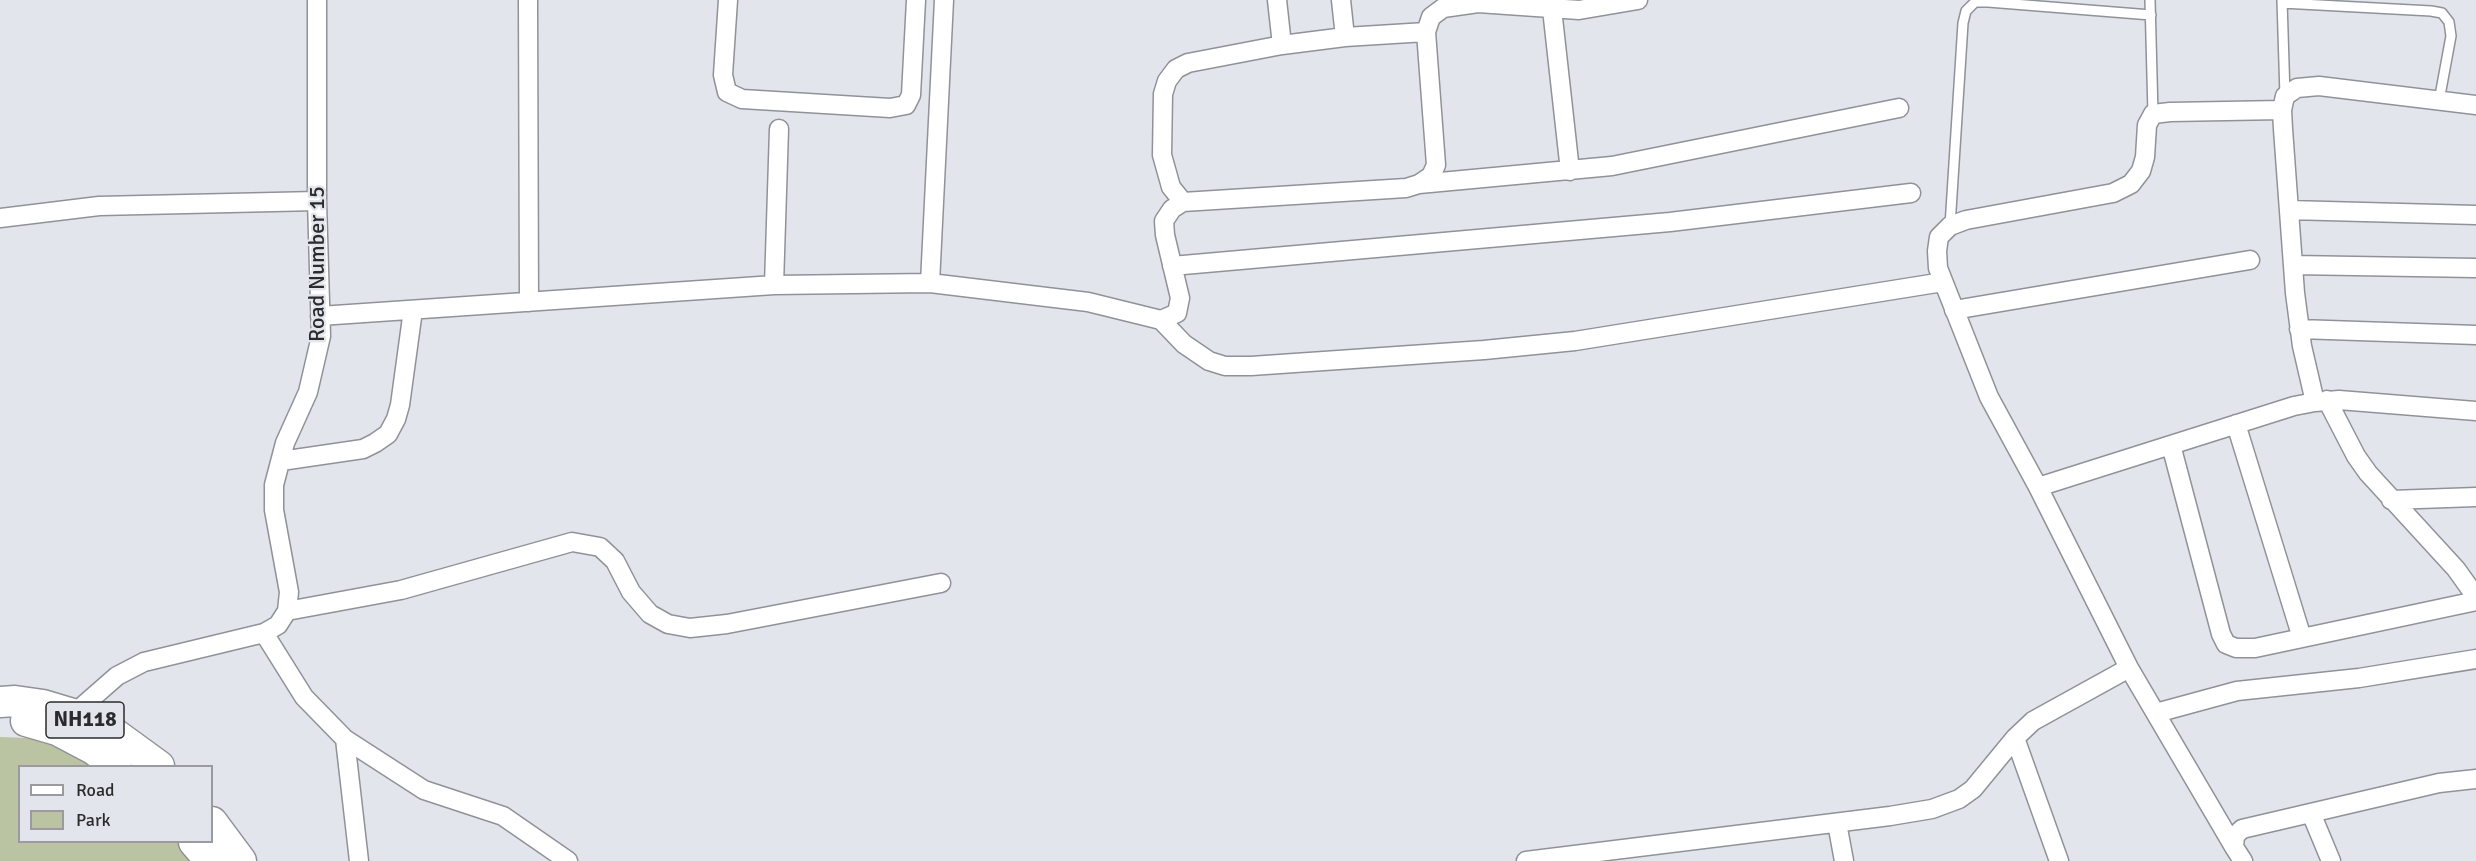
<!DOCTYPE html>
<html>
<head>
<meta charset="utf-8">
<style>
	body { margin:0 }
	#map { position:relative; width:2476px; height:861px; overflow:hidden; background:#e3e5ec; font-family:Signika,sans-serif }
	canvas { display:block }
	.legend { position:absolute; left:18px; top:765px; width:195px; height:78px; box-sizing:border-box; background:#e3e5ec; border:2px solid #999ba0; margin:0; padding:8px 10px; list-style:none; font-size:18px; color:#2a2b2d }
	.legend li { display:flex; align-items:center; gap:12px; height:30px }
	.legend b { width:30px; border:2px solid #999ba0 }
</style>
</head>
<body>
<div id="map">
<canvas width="2476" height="861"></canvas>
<ul class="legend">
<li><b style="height:8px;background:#fff"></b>Road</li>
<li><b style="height:16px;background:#bac3a2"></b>Park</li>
</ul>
</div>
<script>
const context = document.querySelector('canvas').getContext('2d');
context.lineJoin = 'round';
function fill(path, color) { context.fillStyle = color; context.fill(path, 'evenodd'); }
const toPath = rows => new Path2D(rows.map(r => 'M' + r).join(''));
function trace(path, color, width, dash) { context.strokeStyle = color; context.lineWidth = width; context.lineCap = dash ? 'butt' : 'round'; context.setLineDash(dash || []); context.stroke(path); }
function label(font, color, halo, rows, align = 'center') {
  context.font = font + ' Signika,sans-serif'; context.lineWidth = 4.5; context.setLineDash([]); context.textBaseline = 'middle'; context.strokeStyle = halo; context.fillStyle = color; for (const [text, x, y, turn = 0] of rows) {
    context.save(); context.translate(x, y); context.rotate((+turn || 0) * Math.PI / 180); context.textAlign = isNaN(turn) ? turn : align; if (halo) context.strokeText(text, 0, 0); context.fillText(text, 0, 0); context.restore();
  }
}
const green = toPath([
	[0,737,58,739,118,766,20,766,20,842,178,842,192,861,0,861]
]);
const service = toPath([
	[2150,0,2153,114],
	[2282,0,2285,96],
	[2282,3,2431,11,2442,13,2449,22,2451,36,2439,101],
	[1950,226,1963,23,1966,11,1975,2,1988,2,2151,15]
]);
const minor = toPath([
	[528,0,529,302],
	[728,0,723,75,727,92,742,99,890,108,906,105,911,95,916,0],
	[1277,0,1282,45],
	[1341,0,1345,37],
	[1552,9,1570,171],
	[1419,184,1612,166,1899,108],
	[1183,202,1171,187,1162,155,1163,94,1167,81,1176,69,1188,63,1282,45,1345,37,1426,32],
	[2289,210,2476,215],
	[0,218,99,206,317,201],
	[2293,265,2476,268],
	[1172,266,1670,222,1911,193],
	[930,283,944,0],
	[774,285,779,129],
	[1954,310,2250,260],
	[320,316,774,285,930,283,1088,302,1161,320,1177,313,1180,298,1165,235,1164,221,1172,209,1183,202,1406,188,1419,184,1431,176,1436,165,1426,32,1431,17,1443,8,1478,3,1579,10,1638,0],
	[1161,320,1184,344,1209,361,1225,366,1251,366,1484,350,1575,341,1943,282],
	[2299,329,2476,335],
	[2327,400,2356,456,2368,473,2456,569,2476,597],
	[2315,402,2302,346,2295,293,2283,129,2282,110,2285,96,2297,88,2319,86,2476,105],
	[2236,424,2302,638],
	[2171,445,2221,634,2226,644,2236,648,2255,648,2476,601],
	[281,461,363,449,375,443,388,434,396,419,400,405,413,310],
	[2038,487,2294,406,2315,402,2339,400,2476,411],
	[2391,500,2476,497],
	[287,611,401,590,572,542,600,547,615,561,631,592,650,614,668,624,690,628,727,624,941,583],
	[264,633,304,697,345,739,424,790,503,816,568,861],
	[2156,713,2237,691,2359,678,2476,659],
	[69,718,117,676,144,662,264,633,278,625,287,611,289,592,274,510,274,485,285,443,308,392,321,336,317,201,317,0],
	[2015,738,2059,861],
	[345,739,359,861],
	[2311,813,2331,861],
	[1837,823,1844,861],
	[2234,847,2129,668,2038,487,1989,397,1938,268,1937,251,1939,237,1950,226,1966,220,2113,193,2131,184,2141,171,2145,157,2147,125,2153,114,2170,112,2282,110],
	[1526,861,1890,816,1932,809,1959,799,1973,789,2015,738,2033,721,2129,668],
	[2243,861,2234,847,2235,836,2242,829,2439,783,2476,779]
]);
const trunk = toPath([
	[0,702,15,701,43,705,73,714,115,734,159,766],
	[26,721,57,730,93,749,116,766],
	[212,822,241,861],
	[194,842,210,861]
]);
const shields = [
	[85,720,78]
];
const shieldNames = [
	["NH118",85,720]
];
const streetNames = [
	["Road Number 15",318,264,-90]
];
fill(green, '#bac3a2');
trace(service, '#909299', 12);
trace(minor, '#909299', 21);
trace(trunk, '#909299', 33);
trace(service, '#fff', 9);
trace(minor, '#fff', 18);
trace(trunk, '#fff', 30);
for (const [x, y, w] of shields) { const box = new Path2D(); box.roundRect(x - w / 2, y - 18, w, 36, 4.5); context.fillStyle = '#e3e5ec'; context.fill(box); trace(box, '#2a2b2d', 1.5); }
label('bold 21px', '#2a2b2d', null, shieldNames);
label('22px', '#2a2b2d', '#e3e5ec', streetNames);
</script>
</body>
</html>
